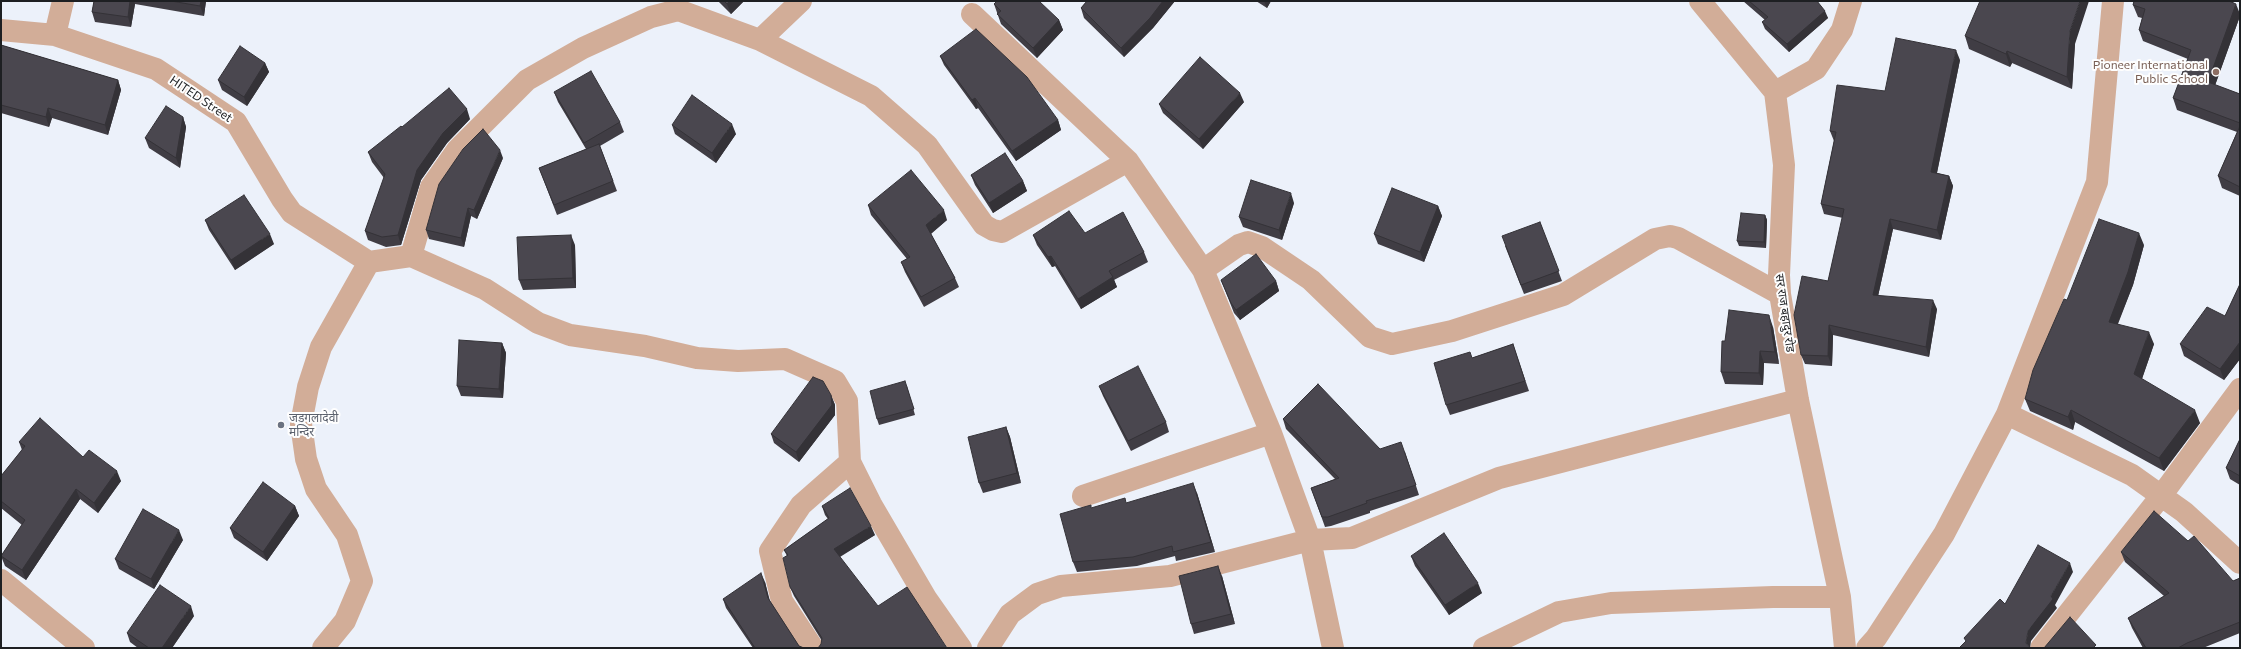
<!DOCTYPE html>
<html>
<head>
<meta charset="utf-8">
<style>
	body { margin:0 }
	#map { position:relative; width:2241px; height:649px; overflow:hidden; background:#ecf1fa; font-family:Commissioner,sans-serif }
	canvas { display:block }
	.frame { position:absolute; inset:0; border:2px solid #1d1f22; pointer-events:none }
</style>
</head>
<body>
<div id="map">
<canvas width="2241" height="649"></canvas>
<div class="frame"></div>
</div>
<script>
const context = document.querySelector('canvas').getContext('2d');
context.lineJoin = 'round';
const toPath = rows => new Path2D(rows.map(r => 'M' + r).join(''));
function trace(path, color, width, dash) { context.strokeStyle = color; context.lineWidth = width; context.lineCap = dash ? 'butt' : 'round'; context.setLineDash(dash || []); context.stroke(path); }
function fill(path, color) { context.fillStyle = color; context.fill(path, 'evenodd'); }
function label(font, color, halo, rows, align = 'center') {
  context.font = font + ' Commissioner,"Noto Sans Devanagari",sans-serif'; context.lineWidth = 4; context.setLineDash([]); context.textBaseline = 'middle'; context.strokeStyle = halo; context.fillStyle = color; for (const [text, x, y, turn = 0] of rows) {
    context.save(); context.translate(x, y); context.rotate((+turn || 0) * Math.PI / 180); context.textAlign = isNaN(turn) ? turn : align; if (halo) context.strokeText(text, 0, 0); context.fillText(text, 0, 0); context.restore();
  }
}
const minor = toPath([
	[1700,1,1775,92,1784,165,1779,275,1780,294,1798,400,1840,597,1845,648],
	[972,14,1128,161,1203,270,1271,433,1310,540,1333,648],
	[1,30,55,35,156,69,236,122,282,199,292,213,369,262],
	[55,35,63,1],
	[760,40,801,1],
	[1775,92,1816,69,1842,30,1851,1],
	[411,256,431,187,457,150,527,80,583,48,651,17,678,10,760,40,871,96,927,145,984,225,993,230,1002,232,1128,161],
	[369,262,411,256,485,289,538,323,570,335,645,346,697,358,738,361,785,359,835,381,847,401,850,462,871,504,926,598,961,648],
	[1203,270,1239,245,1248,242,1262,247,1311,280,1370,337,1392,344,1452,331,1563,295,1655,239,1670,236,1678,238,1780,294],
	[2007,414,2132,475,2184,512,2240,563],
	[1083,496,1271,433],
	[1,580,84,648],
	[323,648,345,621,362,581,347,535,316,489,306,459,301,424,308,387,321,347,369,262],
	[813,648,782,601,770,551,801,505,850,462],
	[988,648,1010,614,1037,594,1061,586,1170,576,1310,540,1352,538,1499,478,1798,400],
	[1484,648,1559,612,1611,603,1773,597,1840,597],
	[1867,648,1876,638,1944,534,2007,414,2097,182,2113,1],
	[2041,648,2161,496,2240,389]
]);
const wall = toPath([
	[94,1,206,1,204,16,135,4,131,27,95,22,92,12],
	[718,1,744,1,731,14],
	[1087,1,1175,1,1153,28,1124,57,1084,18,1081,8],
	[1256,1,1271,1,1267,8],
	[1743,1,1817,1,1828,18,1789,52,1765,29,1762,22,1765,20],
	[2134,1,2233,1,2233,2,2240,16,2215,85,2240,94,2240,196,2222,188,2218,176,2237,132,2177,110,2173,98,2188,59,2143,41,2139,30,2142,18,2138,17,2133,5],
	[994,4,1059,20,1063,30,1037,58,1001,24],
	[1965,36,2075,44,2072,89,2012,63,2010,67,1969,49],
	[1,45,118,80,121,90,108,135,52,118,49,127,1,113],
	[940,56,1058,120,1061,130,1016,161,978,108,976,109,944,65],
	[1960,60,1937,173,1949,176,1953,186,1941,240,1893,229,1878,296,1937,309,1929,357,1833,335,1832,366,1805,364,1801,355,1828,281,1843,218,1824,214,1821,204,1834,141,1830,131,1885,91],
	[265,63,269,72,247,106,222,90,218,80],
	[554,92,620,122,624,132,600,146,617,191,557,215,539,168,586,149,558,102],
	[1244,102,1203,149,1163,113,1159,104],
	[183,117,186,127,180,168,149,148,145,138],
	[470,119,447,143,421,180,401,245,386,247,368,240,365,231,384,178,372,162,368,152,402,127],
	[672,125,736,134,716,163,675,134],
	[503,158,477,219,471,216,464,247,429,239,426,230],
	[971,175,1023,181,1027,191,993,213,975,185],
	[1294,203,1282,240,1243,227,1239,217],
	[868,205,947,220,931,234,955,278,959,287,924,307,905,272,901,262,907,259,871,215],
	[1438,206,1442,216,1424,262,1378,244,1374,234],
	[1765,215,1767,220,1766,248,1739,246,1737,241],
	[205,220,274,244,235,270,209,230],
	[1540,222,1562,281,1524,294,1505,246],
	[1085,233,1144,252,1148,262,1114,280,1117,287,1081,309,1055,266,1052,267,1037,245,1033,235],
	[575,245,576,288,523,290,519,280],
	[2144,245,2133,285,2118,324,2154,344,2142,379,2200,423,2164,471,2075,422,2073,430,2030,411,2025,399,2067,300],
	[1221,280,1276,281,1279,291,1240,320,1234,313],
	[2240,284,2240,359,2224,380,2184,356,2180,344,2225,316],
	[1773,327,1779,364,1764,363,1763,385,1725,384,1721,372,1725,341],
	[502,343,506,353,503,398,461,396,457,386],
	[1513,344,1529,391,1450,415,1446,405,1472,358],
	[907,386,915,415,879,425,877,419],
	[1099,386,1166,422,1169,432,1131,451,1103,396],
	[831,395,835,405,835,415,799,462,774,443,771,434],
	[1283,419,1380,449,1405,452,1419,495,1370,511,1370,513,1331,526,1325,527,1311,488,1335,479,1286,429],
	[1006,427,1010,437,1021,483,983,493,979,483],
	[2240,439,2240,485,2230,479,2226,468],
	[19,442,83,457,121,481,98,513,80,499,26,580,5,566,1,556,22,525,1,508,1,476,22,450],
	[1197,493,1215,552,1176,561,1175,556,1137,566,1077,572,1073,562,1092,508],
	[295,506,299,516,267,561,234,538,230,528],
	[822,506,875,535,840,557,821,644,822,641,794,596,790,587,787,556,784,550,828,519,825,515],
	[183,540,154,589,119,569,115,559],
	[2121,552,2233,581,2240,578,2240,633,2203,648,2143,648,2132,628,2128,618,2164,596,2125,562],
	[1411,556,1482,593,1449,615,1415,566],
	[1222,576,1235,624,1194,634,1191,624],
	[765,582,770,601,799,646,804,648,753,648,726,608,723,599],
	[194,616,172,648,138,648,130,642,127,633]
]);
const shadedWall = toPath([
	[130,1,134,1,135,4,131,27,128,17],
	[201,1,206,1,204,16,200,6],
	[730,1,744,1,731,14,727,4],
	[1163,1,1175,1,1153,28,1124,57,1121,48],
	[1264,1,1271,1,1267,8],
	[2080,1,2089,1,2075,44,2072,89,2067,77,2070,31],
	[2236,4,2240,14,2240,16,2212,94,2208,82],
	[1825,11,1828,18,1789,52,1787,44],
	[1059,20,1063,30,1037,58,1033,48],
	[1956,50,1960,60,1935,182,1931,172],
	[2007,51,2012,63,2010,67,2006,54],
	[265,63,269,72,247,106,244,97],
	[118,80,121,90,108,135,105,125],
	[1240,93,1244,102,1203,149,1199,139],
	[975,98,978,108,976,109,972,100],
	[48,108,52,118,49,127,46,117],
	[467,109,470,119,447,143,421,180,401,245,398,235,417,170,443,133],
	[183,117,186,127,180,168,176,158],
	[1058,120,1061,130,1016,161,1012,151],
	[732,124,736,134,716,163,712,153],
	[500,150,503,158,477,219,474,210],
	[1949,176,1953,186,1941,240,1937,230],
	[1023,181,1027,191,993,213,989,203],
	[1291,193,1294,203,1282,240,1279,230],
	[1438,206,1442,216,1424,262,1420,252],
	[468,208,471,216,464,247,461,238],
	[944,210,947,220,929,235,926,225],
	[1765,215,1767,220,1766,248,1764,242],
	[1890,219,1893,229,1876,305,1873,295],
	[2139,233,2144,245,2133,285,2113,335,2109,322],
	[270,234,274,244,235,270,231,260],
	[571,235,575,245,576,288,573,278],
	[1051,256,1055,266,1052,267,1048,257],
	[1113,277,1117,287,1081,309,1078,299],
	[1276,281,1279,291,1240,320,1236,310],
	[1933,300,1937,309,1929,357,1926,347],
	[1769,315,1773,327,1779,364,1775,352],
	[1829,325,1833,335,1832,366,1828,356],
	[2149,332,2154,344,2139,387,2134,374],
	[2240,342,2240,359,2224,380,2220,369],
	[502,343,506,353,503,398,499,389],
	[1760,351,1764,363,1763,385,1759,373],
	[831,395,835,405,835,415,799,462,796,452],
	[2071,410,2075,422,2073,430,2068,417],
	[2195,410,2200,423,2164,471,2159,458],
	[1006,427,1010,437,1021,483,1017,473],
	[117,471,121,481,98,513,94,503],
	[1193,483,1197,493,1215,552,1211,542],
	[76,489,80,499,26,580,22,570],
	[295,506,299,516,267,561,263,552],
	[871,526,875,535,837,558,834,549],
	[179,530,183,540,154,589,151,579],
	[2070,563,2073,572,2055,605,2057,608,2031,641,2030,648,2026,643,2028,631,2051,596],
	[1218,566,1222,576,1235,624,1231,614],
	[761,573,765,582,771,608,768,598],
	[1478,583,1482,593,1449,615,1445,605],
	[191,606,194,616,172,648,162,648]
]);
const building = toPath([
	[94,1,130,1,128,17,92,12,94,1],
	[171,1,201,1,200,6,171,1],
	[724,1,730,1,727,4,724,1],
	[997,1,1039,1,1059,20,1033,48,997,14,1001,11,994,4,997,1],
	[1087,1,1163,1,1150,18,1121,48,1081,8,1087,1],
	[1749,1,1817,1,1825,11,1787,44,1762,22,1768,17,1749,1],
	[1980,1,2080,1,2070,31,2067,77,2007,51,2006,54,1965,36,1980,1],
	[2134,1,2229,1,2236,4,2208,82,2240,94,2240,123,2173,98,2191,50,2139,30,2145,9,2133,5,2134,1],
	[976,29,1027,77,1058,120,1012,151,975,98,972,100,940,56,976,29],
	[1896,38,1956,50,1931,172,1949,176,1937,230,1890,219,1873,295,1933,300,1926,347,1829,325,1828,356,1801,355,1794,315,1802,276,1828,281,1844,209,1821,204,1836,132,1830,131,1837,85,1885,91,1896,38],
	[1,45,118,80,105,125,48,108,46,117,1,105,1,45],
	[240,46,265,63,244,97,218,80,240,46],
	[1200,57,1240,93,1199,139,1159,104,1200,57],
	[591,71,620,122,584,143,554,92,591,71],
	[449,88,467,109,443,133,417,170,398,235,382,237,365,231,385,174,368,152,401,126,402,127,449,88],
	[692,95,732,124,712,153,672,125,692,95],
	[166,106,183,117,176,158,145,138,166,106],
	[2240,126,2240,187,2218,176,2240,126],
	[483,129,500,150,474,210,468,208,461,238,426,230,439,184,463,149,483,129],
	[599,144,613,181,554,205,539,168,599,144],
	[1005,153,1023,181,989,203,971,175,1005,153],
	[911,170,944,210,926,225,955,278,921,297,901,262,910,257,868,205,911,170],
	[1251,180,1291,193,1279,230,1239,217,1251,180],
	[1392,188,1438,206,1420,252,1374,234,1392,188],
	[244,195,270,234,231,260,205,220,244,195],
	[1069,211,1085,233,1123,212,1144,252,1109,271,1113,277,1078,299,1051,256,1048,257,1033,235,1069,211],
	[1741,213,1765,215,1764,242,1737,241,1741,213],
	[2099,219,2139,233,2128,272,2109,322,2149,332,2134,374,2195,410,2159,458,2071,410,2068,417,2025,399,2033,370,2064,299,2067,300,2099,219],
	[1540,222,1559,271,1521,285,1502,236,1540,222],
	[571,235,573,278,519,280,517,237,571,235],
	[1256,254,1276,281,1236,310,1231,303,1221,280,1256,254],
	[2240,284,2240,342,2220,369,2180,344,2207,307,2225,316,2240,284],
	[1729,310,1769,315,1775,352,1760,351,1759,373,1721,372,1722,341,1725,341,1729,310],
	[459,340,502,343,499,389,457,386,459,340],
	[1513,344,1525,381,1446,405,1434,363,1470,352,1472,358,1513,344],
	[1138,366,1166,422,1128,441,1099,386,1138,366],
	[813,377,823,381,831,395,832,405,796,452,771,434,813,377],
	[905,381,914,409,877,419,870,391,905,381],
	[1318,384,1380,449,1401,442,1416,485,1366,501,1367,503,1328,517,1322,517,1311,488,1339,478,1283,419,1318,384],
	[40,418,83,457,89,450,117,471,94,503,76,489,22,570,1,556,25,520,1,501,1,476,25,446,19,442,40,418],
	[1006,427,1017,473,979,483,968,437,1006,427],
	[2240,439,2240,476,2226,468,2240,439],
	[263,482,295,506,263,552,230,528,263,482],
	[1193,483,1211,542,1173,552,1172,546,1133,557,1073,562,1060,514,1091,505,1091,508,1125,498,1126,503,1193,483],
	[850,488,871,526,834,549,878,606,907,587,947,648,818,648,821,644,822,638,790,587,783,558,788,555,784,550,829,518,822,506,850,488],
	[143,509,179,530,151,579,115,559,143,509],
	[2154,511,2188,541,2194,536,2233,581,2240,578,2240,622,2187,643,2178,648,2146,648,2128,618,2169,593,2121,552,2154,511],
	[1444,533,1478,583,1445,605,1411,556,1444,533],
	[2038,545,2070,563,2051,596,2053,599,2028,631,2026,643,2030,648,1959,648,1966,641,1964,638,2000,599,2005,604,2038,545],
	[1218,566,1231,614,1191,624,1179,576,1218,566],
	[761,573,768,598,799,646,804,648,755,648,723,599,761,573],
	[160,585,191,606,162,648,149,648,127,633,160,585],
	[2070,617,2096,645,2093,648,2044,648,2070,617]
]);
const markers = [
	[2216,72,4,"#8d6e63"],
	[281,425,4,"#6b7280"]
];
const educationNames = [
	["Pioneer International",2208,65],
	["Public School",2208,79]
];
const streetNames = [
	["HITED Street",201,99,34],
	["सर राज बहादुर रोड",1785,313,82]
];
const worshipNames = [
	["जड़्गलादेवी",289,418],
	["मन्दिर",289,432]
];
trace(minor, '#d2ad98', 22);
fill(wall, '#403d44');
fill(shadedWall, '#343237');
fill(building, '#4a474f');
trace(building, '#343237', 1);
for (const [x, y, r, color] of markers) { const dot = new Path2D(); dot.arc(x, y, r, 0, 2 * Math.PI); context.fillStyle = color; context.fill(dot); trace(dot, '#fefefe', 1.5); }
label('12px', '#785e54', '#fefefe', educationNames, 'right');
label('12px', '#1d1f22', '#fefefe', streetNames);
label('12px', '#5b616d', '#fefefe', worshipNames, 'left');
</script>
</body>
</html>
